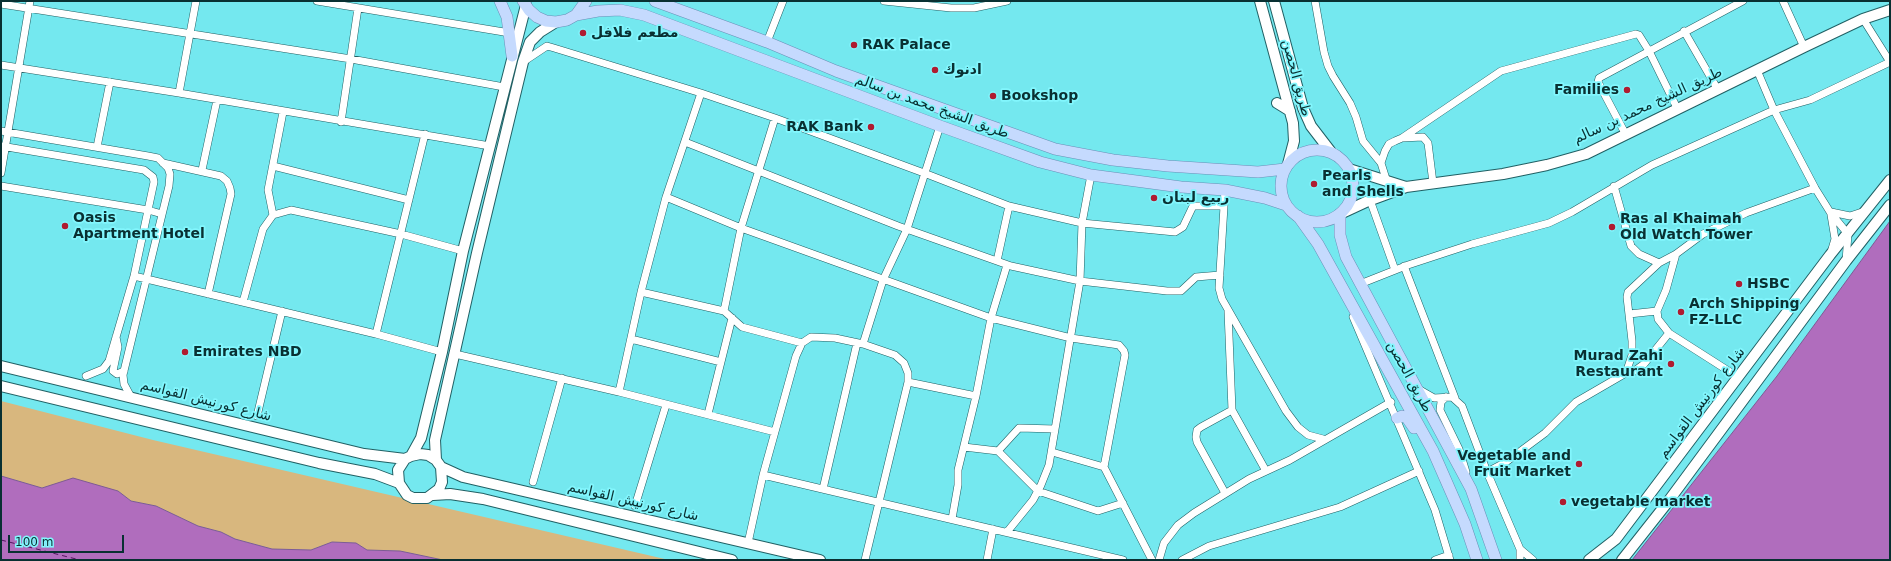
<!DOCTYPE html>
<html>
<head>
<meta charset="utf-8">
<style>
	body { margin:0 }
	#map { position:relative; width:1891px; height:561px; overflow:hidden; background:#74e8ef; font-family:"DejaVu Sans",sans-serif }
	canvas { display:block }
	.frame { position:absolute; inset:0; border:2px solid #093032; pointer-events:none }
	.scale { position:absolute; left:8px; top:535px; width:116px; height:18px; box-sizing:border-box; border:2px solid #093032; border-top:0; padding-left:5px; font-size:12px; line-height:14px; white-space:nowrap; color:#093032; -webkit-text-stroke:3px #82f6fd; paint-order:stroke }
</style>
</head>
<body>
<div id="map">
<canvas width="1891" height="561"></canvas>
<div class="frame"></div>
<div class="scale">100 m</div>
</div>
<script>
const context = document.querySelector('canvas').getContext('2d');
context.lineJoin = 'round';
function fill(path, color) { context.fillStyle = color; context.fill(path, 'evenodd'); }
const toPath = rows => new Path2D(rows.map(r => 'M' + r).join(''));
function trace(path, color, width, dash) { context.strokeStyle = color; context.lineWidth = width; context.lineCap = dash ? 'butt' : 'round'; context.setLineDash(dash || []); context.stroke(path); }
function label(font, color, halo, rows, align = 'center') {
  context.font = font + ' "DejaVu Sans","Noto Sans Arabic",sans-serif'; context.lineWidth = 3.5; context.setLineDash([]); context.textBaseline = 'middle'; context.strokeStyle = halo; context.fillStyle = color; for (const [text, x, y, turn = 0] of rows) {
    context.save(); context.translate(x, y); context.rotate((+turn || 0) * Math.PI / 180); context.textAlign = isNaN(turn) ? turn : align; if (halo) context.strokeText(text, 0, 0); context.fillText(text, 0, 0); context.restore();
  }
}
const green = toPath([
	[1,401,153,440,669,560,443,560,400,551,367,550,355,543,332,542,311,550,272,549,235,539,221,532,198,526,156,506,131,501,118,491,56,484,42,488,1,476]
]);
const water = toPath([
	[1890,221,1890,560,1632,560,1777,376,1890,221],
	[1,476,42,488,73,478,118,491,131,501,156,506,198,526,221,532,235,539,272,549,311,550,332,542,356,543,367,550,400,551,443,560,1,560,1,476]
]);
const ferry = toPath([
	[1,540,80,560]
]);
const street = toPath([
	[317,1,510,33],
	[884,1,951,8,974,8,1007,1],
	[1315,1,1324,52,1328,66,1333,76,1350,103,1356,117,1363,141,1381,163,1387,182],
	[1783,1,1804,47],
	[1,4,351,59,504,87],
	[1863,19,1890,62],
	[1684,31,1718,90],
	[767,42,783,1],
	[523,62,547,46,554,48,701,93,775,118,924,173,1009,206,1082,223,1175,232,1183,227,1193,206,1223,206],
	[1,65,179,93,490,146],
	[1757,70,1774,110,1815,188,1830,212,1848,234,1846,261],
	[179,93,196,1],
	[341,122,358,8],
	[1,131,148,156,158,158,168,168,170,174,169,186,123,375,124,384,131,397],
	[1626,135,1598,82,1599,78,1743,1],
	[1402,138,1501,71,1636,34,1639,35,1649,51,1677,108],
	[685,142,898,226,1011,266,1080,281,1167,291,1181,291,1196,277,1220,275],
	[1,146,144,170,153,177,154,182,134,276,109,361,103,369,86,376],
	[97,147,110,82],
	[163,163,221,176,227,181,230,188,231,194,208,294],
	[1381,163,1385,151,1389,144,1395,141,1402,138,1423,137,1428,143,1433,183],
	[273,166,409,200],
	[202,170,217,100],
	[1,173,30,1],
	[1,186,148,210,162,214],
	[1614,186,1631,246,1639,254,1659,263,1676,254,1703,234,1746,213,1815,188],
	[1225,190,1219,288,1222,299,1286,411,1298,427,1308,435,1323,439],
	[666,197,741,228,991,318,1071,338,1119,345,1124,351,1125,355,1104,467,1152,560],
	[1370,200,1395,270],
	[1831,212,1850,216,1865,211],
	[273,215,268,190,283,112],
	[1831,215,1835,239,1832,249],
	[1676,254,1666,290,1657,311,1658,319,1669,333,1738,377],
	[997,261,1009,206],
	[1404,266,1455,398],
	[134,276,376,334,442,352],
	[1360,284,1408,265,1472,244,1549,223,1572,212,1652,165,1774,110,1810,100,1890,62],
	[641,292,724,311,742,327,802,343],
	[243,302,263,229,273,215,291,210,401,234,463,251],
	[724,311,741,228,775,118],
	[1228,311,1232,410,1266,471],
	[1629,314,1657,311],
	[1353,317,1435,510,1450,560],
	[376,334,425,134],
	[116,337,118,347,113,371,117,374,124,371],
	[631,339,721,362],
	[863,344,883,280,907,229,940,126],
	[455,354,619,392,775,432],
	[1626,373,1633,372,1644,364,1669,333],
	[908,382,976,396],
	[1420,390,1434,398,1452,397,1462,406,1487,472,1520,549,1520,560],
	[619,392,641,292,666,197,701,93],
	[1446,397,1441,402,1440,410,1459,449,1466,472],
	[708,414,732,318],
	[257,416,282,311],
	[964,447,998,451,1038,491,1098,511,1123,503],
	[998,451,1019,428,1055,429],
	[1052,452,1104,467],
	[1487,472,1506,462,1545,433,1576,402,1626,373,1632,355,1632,341,1627,297,1628,292,1659,263],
	[763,475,1123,560],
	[533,482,562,378],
	[823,489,857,343],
	[1225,493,1197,442,1196,437,1197,430,1201,427,1232,410],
	[635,506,666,405],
	[952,519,958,485,958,470,976,396,991,318,1007,265],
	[1007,532,1033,500,1041,485,1049,465,1080,281,1082,223,1091,175],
	[748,543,763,475,796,356,802,343,811,337,835,338,863,344,895,355,904,363,908,373,908,382,865,560],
	[1520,549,1533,560],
	[987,560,993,529],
	[1159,560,1164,543,1178,525,1194,513,1249,479,1290,460,1391,402],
	[1182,560,1209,546,1340,507,1419,471],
	[1435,560,1449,555]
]);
const secondary = toPath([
	[1260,1,1293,123,1294,141,1288,164],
	[1274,1,1303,108,1311,126,1331,152],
	[1277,103,1290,111],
	[1349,169,1406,187],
	[1340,214,1368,201,1406,187,1503,174,1547,165,1586,154,1804,47,1863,19,1890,10],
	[1,366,364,454,405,459],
	[1,386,319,463,375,474,399,483],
	[411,456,420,454,428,455,436,460,441,467,442,482,439,489,427,498,413,498,407,495,399,483,398,470,405,459,411,456,421,438,442,352,463,251,526,5],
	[436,460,435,440,477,253,523,62,530,42,540,32,556,22],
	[441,467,463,477,820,560],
	[433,495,450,494,483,499,732,560],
	[1589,560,1616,539,1830,255,1890,180],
	[1622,560,1667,503,1846,261,1890,205]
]);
const primary = toPath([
	[500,1,507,17,512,56],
	[523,1,529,10,537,17,546,21,556,22,567,20,576,15,586,1],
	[655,1,767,42,836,71,1055,149,1113,160,1168,166,1258,172,1285,169],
	[576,15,598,11,620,10,644,15,940,126,1040,162,1091,175,1181,187,1225,190,1265,198,1286,205],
	'1281 186a36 36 0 1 1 72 0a36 36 0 1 1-72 0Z',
	[1340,214,1340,235,1346,257,1471,489,1496,560],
	[1298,216,1318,244,1433,451,1465,524,1477,560],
	[1397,418,1402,416,1407,418,1414,428]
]);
const markers = [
	[583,33,4,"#af1b30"],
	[854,45,4,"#af1b30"],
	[935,70,4,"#af1b30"],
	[1627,90,4,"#af1b30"],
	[993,96,4,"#af1b30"],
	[871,127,4,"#af1b30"],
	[1314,184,4,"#af1b30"],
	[1154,198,4,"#af1b30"],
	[65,226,4,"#af1b30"],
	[1612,227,4,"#af1b30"],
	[1739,284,4,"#af1b30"],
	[1681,312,4,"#af1b30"],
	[185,352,4,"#af1b30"],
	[1671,364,4,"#af1b30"],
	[1579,464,4,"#af1b30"],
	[1563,502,4,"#af1b30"]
];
const poiNames = [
	["مطعم فلافل",591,33],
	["RAK Palace",862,45],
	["ادنوك",943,70],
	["Families",1619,90,"right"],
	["Bookshop",1001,96],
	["RAK Bank",863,127,"right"],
	["Pearls",1322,176],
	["and Shells",1322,192],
	["ربيع لبنان",1162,198],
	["Oasis",73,218],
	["Apartment Hotel",73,234],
	["Ras al Khaimah",1620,219],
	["Old Watch Tower",1620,235],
	["HSBC",1747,284],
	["Arch Shipping",1689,304],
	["FZ-LLC",1689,320],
	["Emirates NBD",193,352],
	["Murad Zahi",1663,356,"right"],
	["Restaurant",1663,372,"right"],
	["Vegetable and",1571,456,"right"],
	["Fruit Market",1571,472,"right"],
	["vegetable market",1571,502]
];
const streetNames = [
	["طريق الحصن",1296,78,75],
	["طريق الشيخ محمد بن سالم",1648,106,-25],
	["طريق الشيخ محمد بن سالم",932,107,20],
	["طريق الحصن",1409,377,61],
	["شارع كورنيش القواسم",206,401,14],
	["شارع كورنيش القواسم",1702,403,-53],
	["شارع كورنيش القواسم",633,502,13]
];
fill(green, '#d8b77e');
fill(water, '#b06dbd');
trace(water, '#7e5b93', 1);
trace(ferry, '#53145f', 1, [5, 4]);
trace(street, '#216064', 8);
trace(secondary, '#216064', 12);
trace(primary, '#6a8fb7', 12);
trace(street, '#fff', 7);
trace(secondary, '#fff', 10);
trace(primary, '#c5dafe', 11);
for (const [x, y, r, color] of markers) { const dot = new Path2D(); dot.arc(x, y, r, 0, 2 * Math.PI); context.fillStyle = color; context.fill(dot); trace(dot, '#82f6fd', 1.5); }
label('bold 14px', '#093032', '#82f6fd', poiNames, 'left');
label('14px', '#093032', '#82f6fd', streetNames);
</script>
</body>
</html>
